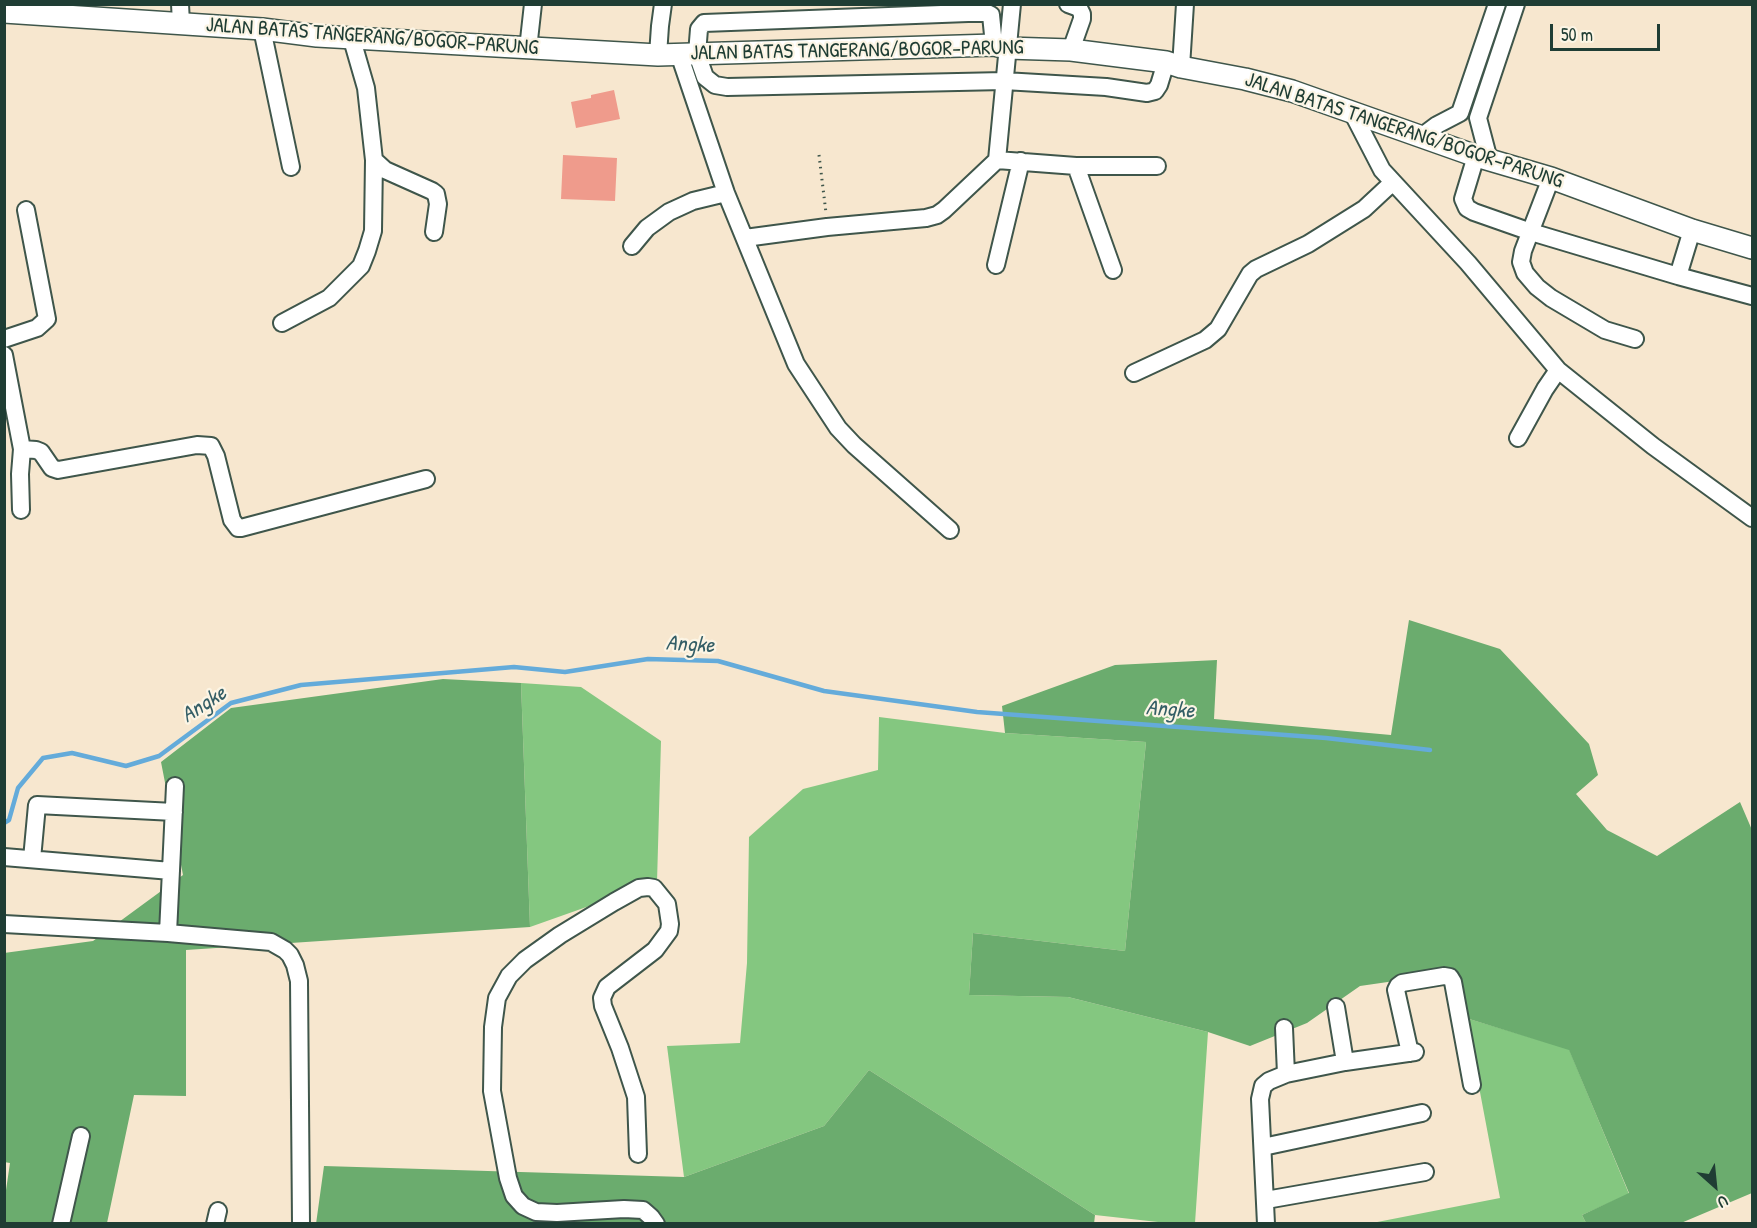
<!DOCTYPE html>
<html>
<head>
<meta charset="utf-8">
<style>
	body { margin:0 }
	#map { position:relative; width:1757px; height:1228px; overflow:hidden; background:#f7e7cf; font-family:"Patrick Hand",sans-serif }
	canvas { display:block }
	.frame { position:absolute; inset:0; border:6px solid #1f3d34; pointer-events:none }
	.north { position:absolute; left:1685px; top:1156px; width:60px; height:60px; -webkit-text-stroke:4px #fcf5e5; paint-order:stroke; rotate:153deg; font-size:16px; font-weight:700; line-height:24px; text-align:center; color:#1f3d34 }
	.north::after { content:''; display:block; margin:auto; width:21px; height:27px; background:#1f3d34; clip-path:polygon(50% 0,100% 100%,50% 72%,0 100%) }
	.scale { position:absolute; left:1550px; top:24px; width:110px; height:27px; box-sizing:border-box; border:3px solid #1f3d34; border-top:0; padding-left:8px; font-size:18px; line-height:21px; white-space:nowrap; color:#1f3d34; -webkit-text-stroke:4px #fcf5e5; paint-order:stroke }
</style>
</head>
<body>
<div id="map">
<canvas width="1757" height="1228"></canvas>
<div class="frame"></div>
<div class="north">U</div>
<div class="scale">50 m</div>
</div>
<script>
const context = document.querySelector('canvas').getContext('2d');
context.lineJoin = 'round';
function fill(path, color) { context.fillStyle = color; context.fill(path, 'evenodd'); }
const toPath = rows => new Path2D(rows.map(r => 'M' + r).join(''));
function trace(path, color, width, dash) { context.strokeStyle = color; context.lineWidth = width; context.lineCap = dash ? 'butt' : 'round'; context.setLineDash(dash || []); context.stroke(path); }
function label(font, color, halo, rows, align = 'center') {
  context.font = font + ' "Patrick Hand",sans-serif'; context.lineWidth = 4.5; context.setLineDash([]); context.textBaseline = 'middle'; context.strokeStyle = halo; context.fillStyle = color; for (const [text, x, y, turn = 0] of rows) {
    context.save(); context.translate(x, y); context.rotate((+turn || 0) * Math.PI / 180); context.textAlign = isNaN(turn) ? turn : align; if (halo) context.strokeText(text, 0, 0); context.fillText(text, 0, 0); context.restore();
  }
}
const green = toPath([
	[521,683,581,687,661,741,657,882,530,927],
	[879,717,1005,733,1146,742,1125,951,973,933,969,995,1068,997,1208,1032,1195,1223,1167,1223,1095,1215,869,1070,824,1126,684,1177,667,1046,740,1043,747,963,749,837,803,789,878,770],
	[1466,1018,1569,1049,1629,1194,1582,1215,1586,1223,1367,1224,1500,1198]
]);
const forest = toPath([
	[1409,620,1500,649,1589,744,1598,775,1576,794,1607,830,1657,856,1740,802,1752,830,1752,1193,1681,1223,1586,1223,1582,1215,1629,1193,1569,1050,1466,1018,1457,972,1360,986,1307,1023,1250,1046,1208,1032,1068,997,969,995,973,933,1125,951,1146,742,1005,733,1002,706,1115,665,1217,660,1214,719,1391,735],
	[443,679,521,683,530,927,186,950,186,1096,134,1095,107,1223,5,1223,5,1197,10,1163,4,1162,4,953,93,941,183,875,161,762,231,708],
	[869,1070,1095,1215,1094,1224,316,1224,324,1166,684,1177,824,1126]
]);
const stream = toPath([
	[4,823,9,820,18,788,43,758,72,753,126,766,159,756,231,703,301,685,514,667,565,672,648,659,718,661,824,691,977,712,1326,738,1430,750]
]);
const building = toPath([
	[614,90,620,119,576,128,571,102,591,98,591,95],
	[563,155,617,158,615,201,561,199]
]);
const path = toPath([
	[819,155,826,213]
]);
const minor = toPath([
	[180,4,181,23],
	[1068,4,1079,8,1082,14,1082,19,1071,50],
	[262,29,291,167],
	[351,36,366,88,374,160,385,170,432,191,436,194,438,204,434,232],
	[994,45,991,15,987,13,968,13,704,23,699,29,697,54,705,77,715,85,727,87,1004,81,1106,87,1147,93,1155,91,1159,85,1166,62],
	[528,49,533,4],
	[679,54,726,193,796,364,838,428,854,445,950,530],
	[658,55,660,26,663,4],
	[1181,67,1185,4],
	[1352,112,1382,170,1468,263,1558,370,1653,446,1752,518],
	[1421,137,1437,125,1460,113,1497,4],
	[1476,156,1463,199,1467,208,1474,212,1531,232,1678,276,1752,296],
	[997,160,1076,166,1157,166],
	[1489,160,1478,118,1516,4],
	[1076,166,1113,270],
	[1551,178,1523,251,1521,262,1525,273,1537,287,1551,298,1605,330,1635,339],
	[745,238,827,227,926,218,937,215,944,210,997,160,1012,4],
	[632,246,647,228,669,212,693,201,726,193],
	[996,265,1021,161],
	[1678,276,1692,230],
	[282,323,329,298,361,266,367,251,373,231,374,160],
	[4,339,37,328,47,319,26,210],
	[4,355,22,449,20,474,21,510],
	[1134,373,1205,340,1218,329,1250,274,1256,269,1308,244,1364,209,1393,182],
	[1518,438,1545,389,1558,370],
	[22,449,36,450,41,452,52,468,58,470,197,445,211,446,216,456,232,520,238,528,241,528,426,479],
	[4,857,171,871],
	[32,859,37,805,174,812],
	[4,924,168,933,271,942,285,950,290,955,295,965,299,981,301,1224],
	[168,933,175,786],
	[1336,1007,1345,1062],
	[1284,1028,1286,1074],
	[1410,1053,1396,990,1398,986,1402,983,1444,976,1450,977,1453,982,1472,1085],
	[1263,1147,1422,1113],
	[638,1154,636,1097,620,1048,603,1006,602,998,607,987,655,950,669,931,670,924,667,904,654,888,648,887,639,888,614,902,560,935,525,960,509,976,497,998,493,1027,492,1091,508,1178,514,1196,523,1206,536,1212,557,1213,624,1209,643,1210,651,1217,656,1224],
	[1266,1200,1425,1172],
	[61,1224,81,1136],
	[215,1224,218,1211],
	[1266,1224,1260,1099,1263,1086,1269,1081,1286,1074,1345,1062,1415,1052]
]);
const major = toPath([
	[4,12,262,29,317,36,658,55,994,45,1007,48,1071,50,1166,62,1181,67,1245,79,1292,91,1476,156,1551,178,1692,230,1752,248]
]);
const streetNames = [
	["JALAN BATAS TANGERANG/BOGOR–PARUNG",372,37,4],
	["JALAN BATAS TANGERANG/BOGOR–PARUNG",857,51,-1],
	["JALAN BATAS TANGERANG/BOGOR–PARUNG",1404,131,18]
];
const waterNames = [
	["Angke",690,645,3],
	["Angke",204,705,-33],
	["Angke",1170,710,4]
];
fill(green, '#84c780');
fill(forest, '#6bac6e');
trace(stream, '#64abda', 4.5);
fill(building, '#ef9b8c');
trace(minor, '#3f564b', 20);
trace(major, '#3f564b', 24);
trace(path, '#3f564b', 3, [1.5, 4.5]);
trace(minor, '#fff', 16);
trace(major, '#fff', 21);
label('21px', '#1f3d34', '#fcf5e5', streetNames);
label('italic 22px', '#345e66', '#fcf5e5', waterNames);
</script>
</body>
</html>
